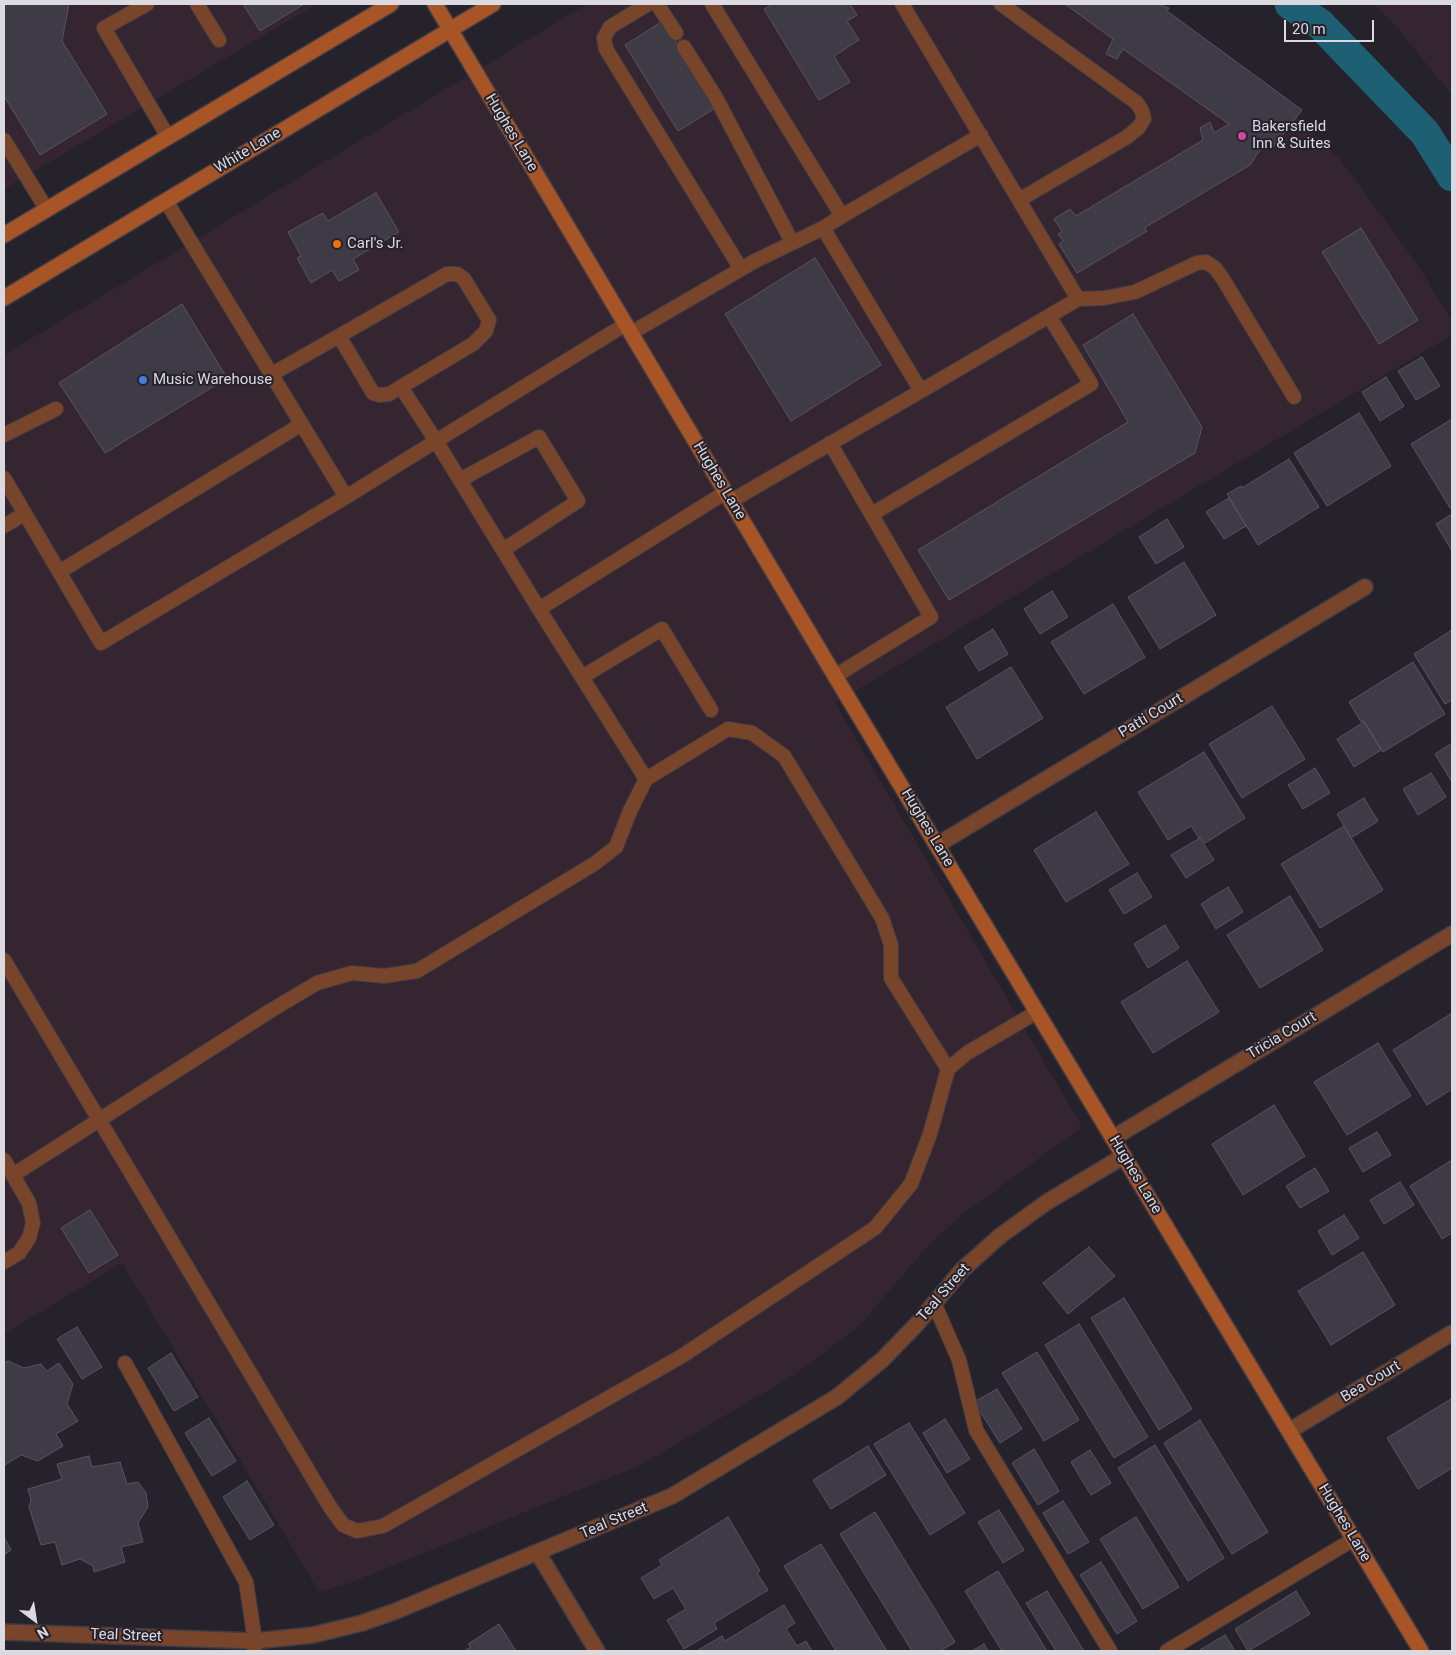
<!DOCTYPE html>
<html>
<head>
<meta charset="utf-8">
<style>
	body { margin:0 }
	#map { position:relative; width:1456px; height:1655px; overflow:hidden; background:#25222c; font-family:Roboto,sans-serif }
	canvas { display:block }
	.frame { position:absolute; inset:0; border:5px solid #dcdae1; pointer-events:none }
	.north { position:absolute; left:10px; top:1595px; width:50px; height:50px; -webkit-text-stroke:4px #25222c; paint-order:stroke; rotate:149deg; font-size:14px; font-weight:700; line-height:20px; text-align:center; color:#dcdae1 }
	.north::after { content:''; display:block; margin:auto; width:18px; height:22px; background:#dcdae1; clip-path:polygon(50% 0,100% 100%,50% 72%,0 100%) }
	.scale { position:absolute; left:1284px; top:20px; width:90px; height:22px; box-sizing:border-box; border:2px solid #dcdae1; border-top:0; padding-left:6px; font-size:15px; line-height:18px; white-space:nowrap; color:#dcdae1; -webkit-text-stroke:4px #25222c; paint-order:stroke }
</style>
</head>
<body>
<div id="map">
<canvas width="1456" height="1655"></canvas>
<div class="frame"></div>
<div class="north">N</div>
<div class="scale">20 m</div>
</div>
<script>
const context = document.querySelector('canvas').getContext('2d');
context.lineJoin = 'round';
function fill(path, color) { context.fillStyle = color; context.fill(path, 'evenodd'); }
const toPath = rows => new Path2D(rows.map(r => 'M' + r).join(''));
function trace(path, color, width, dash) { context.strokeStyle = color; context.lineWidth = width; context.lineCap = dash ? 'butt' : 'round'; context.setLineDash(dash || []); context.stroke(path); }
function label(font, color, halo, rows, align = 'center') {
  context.font = font + ' Roboto,sans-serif'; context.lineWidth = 4; context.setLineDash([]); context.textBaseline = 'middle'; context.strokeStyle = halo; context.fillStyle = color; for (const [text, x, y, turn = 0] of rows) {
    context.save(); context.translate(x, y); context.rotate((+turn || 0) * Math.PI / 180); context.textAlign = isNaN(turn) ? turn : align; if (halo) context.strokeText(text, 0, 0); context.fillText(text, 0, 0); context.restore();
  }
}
const commercial = toPath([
	[4,4,317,4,4,189],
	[587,4,1150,4,1276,97,1339,158,1417,264,1452,321,1452,335,835,703,1082,1127,960,1216,925,1249,859,1326,794,1375,641,1465,350,1583,319,1592,122,1263,4,1334,4,355],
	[1371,4,1452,4,1452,95,1389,18]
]);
const canal = toPath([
	[1290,4,1320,24,1425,133,1452,176]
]);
const building = toPath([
	[4,4,69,4,62,41,107,114,40,155,4,96,4,4],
	[243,4,304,4,260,31,243,4],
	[773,4,850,4,857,15,847,21,859,40,834,56,850,82,819,100,764,9,773,4],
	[1065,4,1158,4,1169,8,1167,11,1302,110,1273,147,1265,142,1250,165,1144,228,1147,231,1077,273,1059,244,1063,241,1058,234,1062,231,1054,219,1070,209,1076,216,1203,140,1200,128,1210,122,1214,133,1229,124,1123,49,1117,59,1106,54,1113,39,1065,4],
	[663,21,717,107,678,131,625,45,663,21],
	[376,193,399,232,353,259,359,270,339,281,332,270,311,283,297,258,301,256,288,232,323,213,328,221,376,193],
	[1361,228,1418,320,1379,344,1322,252,1361,228],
	[815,258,881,365,791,421,725,314,815,258],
	[182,304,227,378,105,453,59,383,182,304],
	[1133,314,1202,427,1195,453,949,600,918,550,1128,422,1083,345,1133,314],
	[1422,357,1440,386,1416,400,1398,371,1422,357],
	[1386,377,1404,406,1380,421,1362,392,1386,377],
	[1359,413,1391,466,1327,506,1294,453,1359,413],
	[1452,419,1452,506,1450,508,1411,444,1452,419],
	[1289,459,1319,507,1258,545,1227,494,1241,486,1242,488,1289,459],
	[1229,498,1246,526,1224,539,1206,512,1229,498],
	[1452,514,1452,551,1436,524,1452,514],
	[1167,519,1184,547,1156,564,1139,537,1167,519],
	[1184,562,1216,615,1160,649,1128,597,1184,562],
	[1052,591,1068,617,1040,634,1024,609,1052,591],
	[1113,604,1145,657,1084,694,1051,642,1113,604],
	[993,629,1008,654,979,671,964,647,993,629],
	[1452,630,1452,700,1445,704,1414,654,1452,630],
	[1413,662,1445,714,1383,752,1364,721,1361,722,1349,702,1413,662],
	[1011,667,1043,718,977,759,946,707,1011,667],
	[1272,706,1305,759,1242,798,1209,744,1272,706],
	[1364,722,1381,750,1354,767,1337,739,1364,722],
	[1452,743,1452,782,1435,754,1452,743],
	[1204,752,1245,818,1205,843,1201,837,1199,838,1191,826,1168,840,1138,792,1204,752],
	[1315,768,1330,793,1303,809,1288,785,1315,768],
	[1431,773,1446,797,1418,815,1403,789,1431,773],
	[1364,798,1378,821,1351,838,1337,814,1364,798],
	[1096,812,1129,864,1066,902,1034,850,1096,812],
	[1344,826,1383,890,1320,928,1281,864,1344,826],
	[1200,838,1214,860,1186,878,1171,855,1200,838],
	[1137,873,1152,897,1124,914,1109,890,1137,873],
	[1228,887,1243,912,1216,929,1201,904,1228,887],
	[1290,896,1323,950,1260,988,1227,935,1290,896],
	[1165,925,1179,948,1148,968,1134,944,1165,925],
	[1187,961,1219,1012,1153,1053,1121,1002,1187,961],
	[1452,1013,1452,1089,1427,1105,1393,1050,1452,1013],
	[1378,1043,1411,1096,1347,1135,1314,1082,1378,1043],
	[1274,1105,1305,1156,1243,1195,1212,1144,1274,1105],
	[1377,1132,1391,1155,1363,1172,1349,1148,1377,1132],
	[1452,1160,1452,1233,1442,1239,1410,1186,1452,1160],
	[1315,1168,1329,1191,1300,1208,1286,1186,1315,1168],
	[1400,1182,1414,1205,1384,1224,1370,1200,1400,1182],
	[90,1210,118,1255,89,1273,61,1228,90,1210],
	[1344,1215,1359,1238,1332,1255,1318,1231,1344,1215],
	[1089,1247,1115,1276,1068,1314,1043,1283,1089,1247],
	[1363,1252,1395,1305,1331,1345,1298,1291,1363,1252],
	[1124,1298,1192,1409,1159,1430,1091,1318,1124,1298],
	[1079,1324,1148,1437,1114,1458,1045,1345,1079,1324],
	[77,1327,102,1367,82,1379,57,1339,77,1327],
	[1037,1352,1079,1420,1044,1441,1002,1373,1037,1352],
	[171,1353,198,1397,174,1411,148,1368,171,1353],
	[8,1361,24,1368,41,1364,47,1371,59,1363,73,1384,67,1404,78,1421,56,1434,63,1446,38,1461,21,1455,5,1465,4,1463,4,1363,8,1361],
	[997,1389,1022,1429,1000,1443,974,1402,997,1389],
	[1451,1399,1452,1401,1452,1468,1418,1489,1387,1438,1451,1399],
	[209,1418,236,1461,212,1476,185,1433,209,1418],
	[945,1419,970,1459,947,1473,923,1433,945,1419],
	[1200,1420,1268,1532,1232,1554,1164,1443,1200,1420],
	[909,1423,965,1513,930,1535,874,1444,909,1423],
	[1155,1445,1224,1558,1188,1581,1118,1468,1155,1445],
	[868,1446,886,1475,831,1509,813,1480,868,1446],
	[1034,1449,1059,1491,1038,1505,1012,1463,1034,1449],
	[1090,1450,1111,1483,1091,1495,1071,1462,1090,1450],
	[89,1456,92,1467,120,1462,127,1484,138,1482,146,1493,148,1507,138,1523,143,1542,121,1547,125,1562,94,1572,93,1566,80,1559,62,1565,55,1542,41,1545,29,1507,31,1500,28,1489,62,1479,57,1464,89,1456],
	[247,1481,274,1525,250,1540,223,1497,247,1481],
	[1063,1501,1089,1542,1068,1554,1043,1513,1063,1501],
	[999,1510,1024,1550,1003,1563,978,1522,999,1510],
	[875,1512,955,1642,940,1651,912,1651,840,1534,875,1512],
	[728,1517,760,1571,757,1573,768,1590,714,1623,717,1629,684,1649,667,1620,686,1609,673,1588,654,1599,641,1578,662,1565,659,1560,728,1517],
	[1136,1517,1179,1587,1143,1609,1100,1539,1136,1517],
	[4,1537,11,1550,4,1555,4,1537],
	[821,1544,887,1651,836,1651,784,1566,821,1544],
	[1101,1562,1137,1621,1117,1634,1080,1575,1101,1562],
	[998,1571,1047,1651,1002,1651,965,1591,998,1571],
	[1047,1591,1084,1651,1056,1651,1026,1603,1047,1591],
	[1296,1591,1310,1614,1248,1651,1235,1629,1296,1591],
	[784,1605,795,1623,786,1629,797,1646,806,1641,812,1651,697,1651,722,1636,725,1641,784,1605],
	[499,1624,516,1651,464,1651,471,1647,468,1644,499,1624],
	[1225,1635,1235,1651,1198,1651,1225,1635],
	[984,1644,988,1651,972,1651,984,1644]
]);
const lane = toPath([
	[147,4,104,28,168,137],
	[197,4,219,40],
	[648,4,610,27,604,38,606,49,741,269],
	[657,4,676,33],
	[712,4,842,216,981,135],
	[1001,4,1137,103,1142,111,1144,119,1139,127,1127,137,1019,200],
	[684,47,715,96,792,242],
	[4,140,47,210],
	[823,228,921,391],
	[1078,299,1104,298,1135,292,1197,263,1206,262,1215,268,1223,279,1294,397],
	[626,324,436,441,539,609,726,492],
	[631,333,755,261,823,228,842,216],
	[272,374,339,336,447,274,457,274,464,279,489,320,486,331,473,344,389,394,380,395,373,393,339,336],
	[4,435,56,409],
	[830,443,931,617,835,676],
	[4,478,101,643,346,497,166,201],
	[460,480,539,437,578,501,503,550],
	[346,497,436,441,401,387],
	[731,501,921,391,1078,299,902,4],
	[872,514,1091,384,1049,316],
	[4,526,24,514],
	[59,572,302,424],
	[539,609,646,779],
	[582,677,662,629,711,710],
	[4,960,330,1507,343,1525,357,1531,383,1526,682,1356,875,1228,911,1184,930,1134,948,1069,967,1053,1037,1012],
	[4,1160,29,1203,33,1223,29,1238,19,1253,4,1262],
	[13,1175,270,1011,317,983,352,973,384,976,417,971,594,864,616,847,630,811,646,779,728,729,752,733,784,756,882,918,891,945,891,978,948,1069],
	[934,1303,959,1360,976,1430,1110,1651],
	[125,1363,246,1582,255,1641,254,1651],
	[1167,1651,1354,1539]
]);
const street = toPath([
	[937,845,1365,587],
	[1113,1138,1452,934],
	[1289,1431,1452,1333],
	[538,1553,597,1651],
	[4,1632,255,1641,313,1635,362,1623,396,1611,672,1496,837,1397,882,1360,917,1324,962,1270,1000,1236,1047,1202,1124,1156]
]);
const secondary = toPath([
	[435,4,835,676,1421,1651],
	[4,235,391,4],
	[4,298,493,4]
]);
const markers = [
	[1242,136,5,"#d1479c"],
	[337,244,5,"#e8710a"],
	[143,380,5,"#3f7fe0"]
];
const poiNames = [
	["Bakersfield",1252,127],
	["Inn & Suites",1252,144],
	["Carl's Jr.",347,244],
	["Music Warehouse",153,380]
];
const streetNames = [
	["Hughes Lane",511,133,59],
	["White Lane",248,151,-31],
	["Hughes Lane",719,481,59],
	["Patti Court",1151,716,-31],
	["Hughes Lane",927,828,59],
	["Tricia Court",1282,1036,-31],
	["Hughes Lane",1135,1175,59],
	["Teal Street",944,1293,-49],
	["Bea Court",1371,1382,-31],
	["Teal Street",614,1521,-23],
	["Hughes Lane",1344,1523,59],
	["Teal Street",126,1636,2]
];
fill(commercial, '#352530');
trace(canal, '#1d5f73', 31);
fill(building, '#3f3b46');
trace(building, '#585460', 1);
trace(lane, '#3f3c45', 16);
trace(street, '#3f3c45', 18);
trace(secondary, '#3f3c45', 18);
trace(lane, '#78442a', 14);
trace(street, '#78442a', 15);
trace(secondary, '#a75427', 15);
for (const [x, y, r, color] of markers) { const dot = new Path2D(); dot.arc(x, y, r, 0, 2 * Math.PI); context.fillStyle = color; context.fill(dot); trace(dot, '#25222c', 2); }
label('15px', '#dcdae1', '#25222c', poiNames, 'left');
label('15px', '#dcdae1', '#25222c', streetNames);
</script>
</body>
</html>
